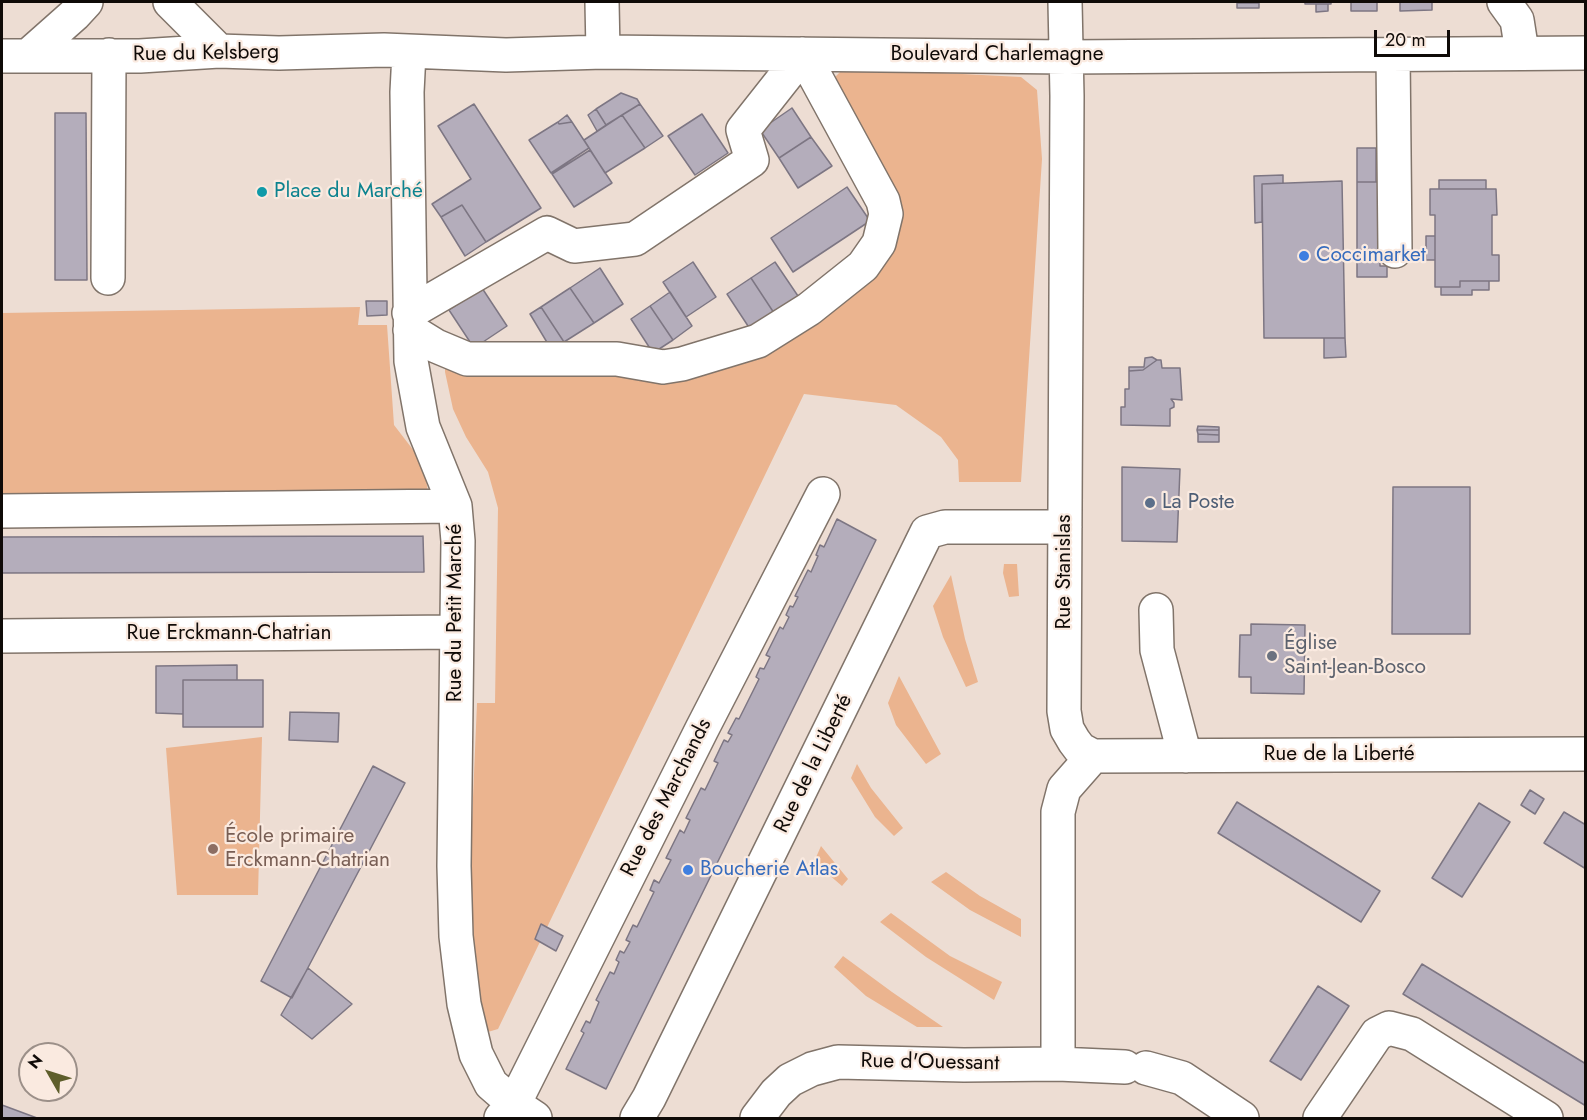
<!DOCTYPE html>
<html>
<head>
<meta charset="utf-8">
<style>
	body { margin:0 }
	#map { position:relative; width:1587px; height:1120px; overflow:hidden; background:#edddd3; font-family:Jost,sans-serif }
	canvas { display:block }
	.frame { position:absolute; inset:0; border:3px solid #0f0a07; pointer-events:none }
	.north { position:absolute; left:18px; top:1042px; width:60px; height:60px; box-sizing:border-box; background:#faeae0; border:2px solid #9c9089; border-radius:50%; rotate:309deg; font-size:16px; font-weight:700; line-height:24px; text-align:center; color:#0f0a07 }
	.north::after { content:''; display:block; margin:auto; width:21px; height:27px; background:#5e5e2b; clip-path:polygon(50% 0,100% 100%,50% 72%,0 100%) }
	.scale { position:absolute; left:1374px; top:30px; width:76px; height:27px; box-sizing:border-box; border:3px solid #0f0a07; border-top:0; padding-left:8px; font-size:18px; line-height:21px; white-space:nowrap; color:#0f0a07; -webkit-text-stroke:4px #faeae0; paint-order:stroke }
</style>
</head>
<body>
<div id="map">
<canvas width="1587" height="1120"></canvas>
<div class="frame"></div>
<div class="north">N</div>
<div class="scale">20 m</div>
</div>
<script>
const context = document.querySelector('canvas').getContext('2d');
context.lineJoin = 'round';
function fill(path, color) { context.fillStyle = color; context.fill(path, 'evenodd'); }
const toPath = rows => new Path2D(rows.map(r => 'M' + r).join(''));
function trace(path, color, width, dash) { context.strokeStyle = color; context.lineWidth = width; context.lineCap = dash ? 'butt' : 'round'; context.setLineDash(dash || []); context.stroke(path); }
function label(font, color, halo, rows, align = 'center') {
  context.font = font + ' Jost,sans-serif'; context.lineWidth = 4.5; context.setLineDash([]); context.textBaseline = 'middle'; context.strokeStyle = halo; context.fillStyle = color; for (const [text, x, y, turn = 0] of rows) {
    context.save(); context.translate(x, y); context.rotate((+turn || 0) * Math.PI / 180); context.textAlign = isNaN(turn) ? turn : align; if (halo) context.strokeText(text, 0, 0); context.fillText(text, 0, 0); context.restore();
  }
}
const green = toPath([
	[844,68,1021,77,1037,90,1042,159,1021,482,959,482,958,460,941,437,896,405,804,394,498,1029,481,1034,468,968,471,845,477,703,495,703,498,508,488,472,466,437,453,409,445,372,445,359,666,377,893,241,829,83],
	[360,307,358,325,387,325,394,425,424,464,431,514,2,511,2,313],
	[1004,564,1017,564,1019,596,1009,597,1003,573],
	[951,575,965,639,978,682,966,687,943,637,933,606],
	[899,676,941,754,926,764,896,725,888,703],
	[262,737,258,895,177,895,166,748],
	[857,764,871,788,903,828,894,836,875,817,851,778],
	[821,846,848,879,842,886,814,862],
	[946,872,980,896,1021,919,1021,937,970,910,931,882],
	[891,913,950,956,1002,982,994,1000,926,957,880,922],
	[843,956,892,992,943,1027,917,1027,866,996,834,967]
]);
const building = toPath([
	[1305,2,1331,2,1331,4,1305,4,1305,2],
	[1351,2,1377,2,1377,11,1351,11,1351,2],
	[1400,2,1432,2,1432,10,1400,11,1400,2],
	[1237,3,1259,3,1259,8,1237,8,1237,3],
	[1316,4,1328,4,1328,11,1316,12,1316,4],
	[621,93,637,99,640,104,606,125,596,109,621,93],
	[474,104,541,208,486,242,462,205,441,217,432,204,471,179,438,126,474,104],
	[640,104,663,136,645,148,622,115,640,104],
	[792,108,811,137,779,158,760,130,792,108],
	[596,109,606,125,597,131,588,115,596,109],
	[55,113,86,113,87,280,55,280,55,113],
	[702,114,728,153,695,175,668,136,702,114],
	[567,115,572,122,559,124,558,122,567,115],
	[622,115,645,148,605,173,584,140,622,115],
	[558,122,559,124,572,122,589,148,551,173,529,140,558,122],
	[811,137,832,166,798,188,779,158,811,137],
	[1357,148,1376,148,1376,182,1357,182,1357,148],
	[590,150,612,183,574,207,552,174,590,150],
	[1283,175,1283,183,1262,184,1262,222,1255,223,1254,176,1283,175],
	[1439,180,1486,180,1486,189,1439,189,1439,180],
	[1342,181,1345,338,1264,338,1262,184,1342,181],
	[1357,182,1380,182,1380,266,1387,266,1387,277,1357,277,1357,182],
	[847,187,870,221,793,272,771,238,847,187],
	[1430,189,1496,189,1497,215,1492,215,1492,255,1499,255,1499,281,1460,281,1460,287,1435,287,1435,215,1430,215,1430,189],
	[462,205,486,242,465,256,441,217,462,205],
	[1426,236,1435,236,1435,260,1426,260,1426,236],
	[693,262,716,297,686,317,663,282,693,262],
	[775,262,798,296,774,313,751,278,775,262],
	[600,268,623,304,594,323,570,288,600,268],
	[751,278,774,313,750,329,727,294,751,278],
	[1460,281,1489,281,1489,290,1472,290,1472,295,1441,295,1441,287,1460,287,1460,281],
	[482,288,507,326,474,348,449,310,482,288],
	[570,288,594,323,564,342,541,307,570,288],
	[670,292,692,326,673,340,650,306,670,292],
	[366,301,387,301,387,315,367,316,366,301],
	[650,306,673,340,653,353,631,319,650,306],
	[541,307,564,342,548,344,530,314,541,307],
	[1324,338,1345,338,1346,357,1324,358,1324,338],
	[1145,358,1152,357,1157,360,1143,370,1129,371,1129,367,1144,367,1145,358],
	[1157,360,1161,360,1162,368,1180,368,1182,400,1171,399,1174,403,1174,407,1170,409,1170,426,1121,425,1121,407,1125,407,1125,389,1129,389,1129,371,1143,370,1157,360],
	[1198,426,1219,427,1219,430,1197,430,1198,426],
	[1197,430,1219,430,1219,435,1198,434,1197,430],
	[1198,434,1219,435,1219,442,1198,442,1198,434],
	[1122,467,1180,469,1177,542,1122,541,1122,467],
	[1393,487,1470,487,1470,634,1392,634,1393,487],
	[837,519,876,540,606,1089,566,1069,584,1033,581,1031,586,1021,590,1023,599,1002,596,1000,610,972,614,974,619,962,616,960,620,951,624,953,630,942,626,940,633,925,637,927,654,892,650,890,654,880,659,883,671,860,666,858,680,830,684,833,690,820,686,818,701,788,705,790,718,763,714,761,724,740,728,742,732,735,728,733,736,718,739,719,759,679,756,677,760,668,764,669,770,657,766,655,780,627,783,629,789,617,786,615,790,606,793,607,798,597,795,596,808,570,811,572,818,556,816,555,820,545,824,547,837,519],
	[423,536,424,572,2,573,2,537,423,536],
	[1251,624,1305,625,1304,694,1251,693,1251,677,1239,677,1240,635,1251,635,1251,624],
	[237,665,237,680,183,680,183,714,156,713,156,666,237,665],
	[183,680,263,680,263,727,183,727,183,680],
	[290,712,339,713,338,742,289,740,290,712],
	[373,766,405,783,292,998,261,981,373,766],
	[1530,790,1544,799,1535,814,1521,805,1530,790],
	[1237,802,1380,891,1361,922,1218,833,1237,802],
	[1479,803,1510,822,1462,897,1432,878,1479,803],
	[1564,812,1586,825,1586,869,1544,843,1564,812],
	[541,924,563,936,556,951,535,939,541,924],
	[1422,964,1586,1064,1586,1106,1403,994,1422,964],
	[308,968,352,1004,312,1039,281,1015,308,968],
	[1318,986,1349,1006,1301,1080,1270,1061,1318,986],
	[2,1105,37,1118,2,1118,2,1105]
]);
const minor = toPath([
	[170,2,219,51],
	[602,2,603,52],
	[1065,2,1067,96,1064,711,1067,729,1074,741,1080,749,1093,756,1586,754],
	[1504,2,1517,20,1522,52],
	[409,53,407,92,411,361,423,427,455,506,458,541,454,866,456,936,464,1004,476,1054,491,1084,514,1104,535,1118],
	[30,54,74,15,86,2],
	[1393,54,1395,251],
	[2,56,140,56,219,51,279,53,384,50,506,55,603,52,1067,57,1586,53],
	[108,278,109,55],
	[409,313,547,233,574,246,635,239,752,160,743,130,803,54,883,201,886,214,879,243,863,266,809,309,758,341,682,364,663,367,617,359,467,359,436,346,410,330],
	[2,511,455,506],
	[1156,610,1157,650,1185,756],
	[2,636,456,632],
	[1058,1064,1058,812,1064,789,1093,756],
	[1146,1068,1182,1078,1242,1118],
	[501,1118,514,1104,702,729,823,494],
	[637,1118,649,1098,927,532,945,527,1065,527],
	[757,1118,776,1093,790,1080,812,1069,838,1062,964,1065,1058,1064,1125,1067],
	[1320,1118,1377,1034,1389,1028,1412,1034,1546,1118]
]);
const markers = [
	[262,192,6,"#0f9aa8"],
	[1304,256,6,"#3f7fe0"],
	[1150,503,6,"#5c6f8a"],
	[1272,656,6,"#6b7280"],
	[213,849,6,"#8d6e63"],
	[688,870,6,"#3f7fe0"]
];
const streetNames = [
	["Rue du Kelsberg",206,54,-1],
	["Boulevard Charlemagne",997,55],
	["Rue Stanislas",1065,572,-90],
	["Rue du Petit Marché",456,613,-90],
	["Rue Erckmann-Chatrian",229,634],
	["Rue de la Liberté",1339,755],
	["Rue de la Liberté",814,764,-64],
	["Rue des Marchands",667,798,-63],
	["Rue d'Ouessant",930,1063,1]
];
const cultureNames = [
	["Place du Marché",274,192]
];
const shopNames = [
	["Coccimarket",1316,256],
	["Boucherie Atlas",700,870]
];
const serviceNames = [
	["La Poste",1162,503]
];
const worshipNames = [
	["Église",1284,644],
	["Saint-Jean-Bosco",1284,668]
];
const educationNames = [
	["École primaire",225,837],
	["Erckmann-Chatrian",225,861]
];
fill(green, '#ebb48f');
fill(building, '#b4adbb');
trace(building, '#7d7683', 1.5);
trace(minor, '#81746a', 36);
trace(minor, '#fff', 33);
for (const [x, y, r, color] of markers) { const dot = new Path2D(); dot.arc(x, y, r, 0, 2 * Math.PI); context.fillStyle = color; context.fill(dot); trace(dot, '#faeae0', 2); }
label('21px', '#0f0a07', '#faeae0', streetNames);
label('21px', '#0d838f', '#faeae0', cultureNames, 'left');
label('21px', '#366cbe', '#faeae0', shopNames, 'left');
label('21px', '#4e5e75', '#faeae0', serviceNames, 'left');
label('21px', '#5b616d', '#faeae0', worshipNames, 'left');
label('21px', '#785e54', '#faeae0', educationNames, 'left');
</script>
</body>
</html>
